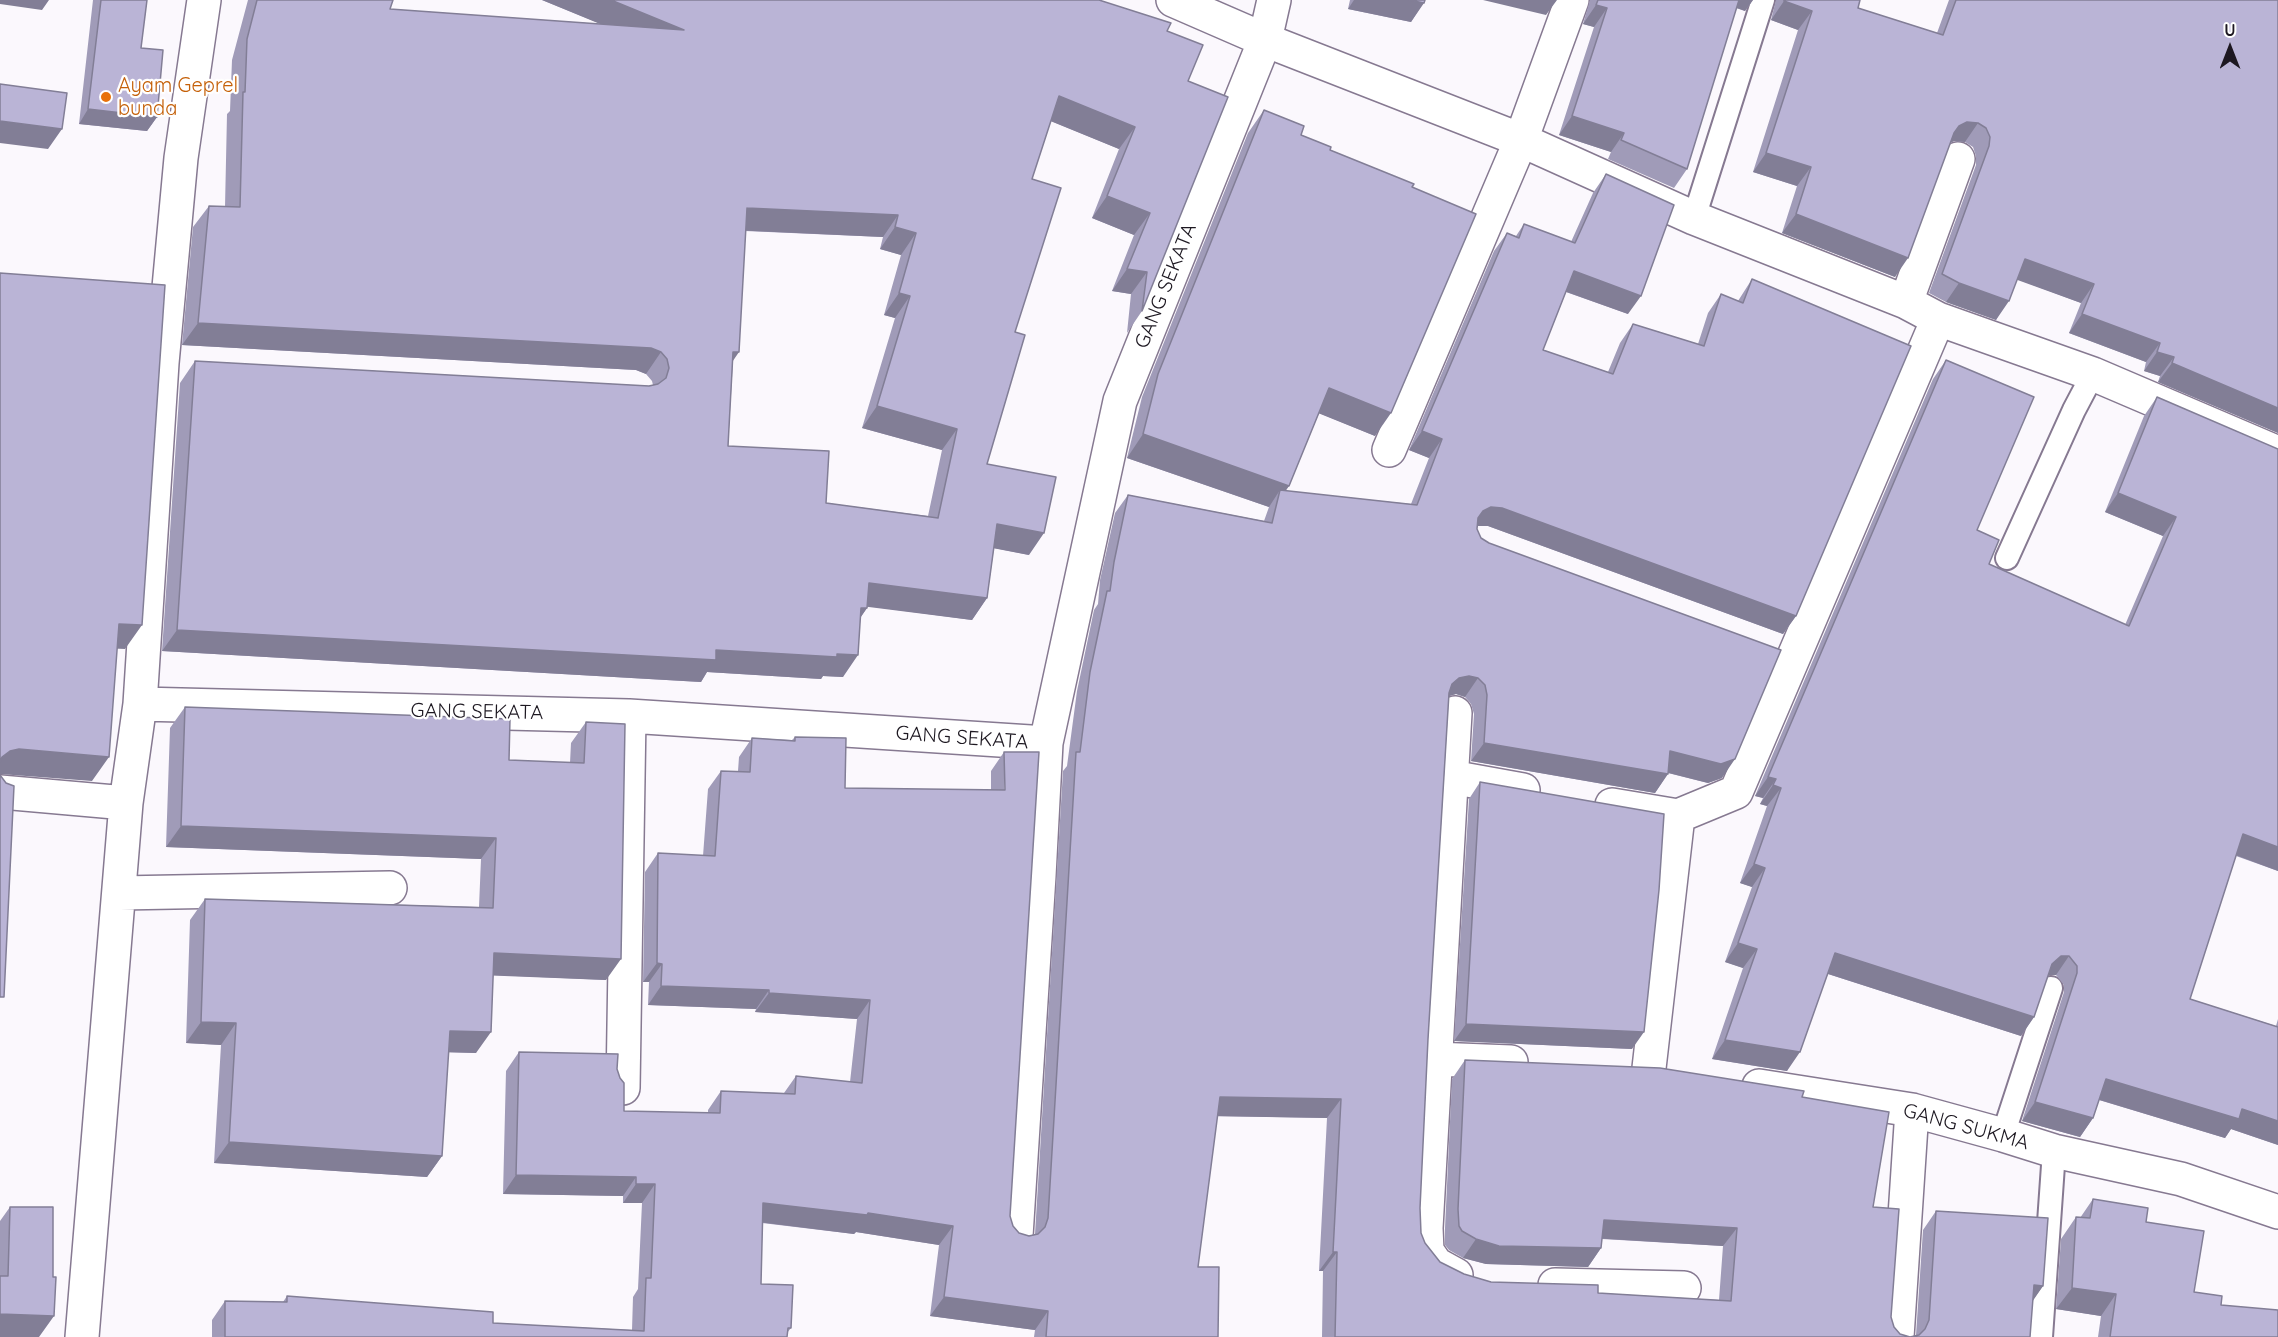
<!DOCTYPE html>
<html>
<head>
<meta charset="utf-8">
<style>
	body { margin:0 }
	#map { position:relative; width:2278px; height:1337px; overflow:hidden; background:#fbf8fd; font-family:Quicksand,sans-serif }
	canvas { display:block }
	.north { position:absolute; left:2200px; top:18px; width:60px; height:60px; -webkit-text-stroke:4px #fff; paint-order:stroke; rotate:0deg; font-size:16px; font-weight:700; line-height:24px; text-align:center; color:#1d1821 }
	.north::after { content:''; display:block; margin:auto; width:21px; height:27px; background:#1d1821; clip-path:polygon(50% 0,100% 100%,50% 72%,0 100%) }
</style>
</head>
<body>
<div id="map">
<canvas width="2278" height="1337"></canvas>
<div class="north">U</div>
</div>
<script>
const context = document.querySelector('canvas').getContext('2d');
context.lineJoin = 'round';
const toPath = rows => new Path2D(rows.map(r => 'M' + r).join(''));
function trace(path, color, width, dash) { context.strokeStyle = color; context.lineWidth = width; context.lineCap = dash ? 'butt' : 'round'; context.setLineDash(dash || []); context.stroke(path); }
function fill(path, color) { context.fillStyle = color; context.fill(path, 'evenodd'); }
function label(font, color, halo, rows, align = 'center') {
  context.font = font + ' Quicksand,sans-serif'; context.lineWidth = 4.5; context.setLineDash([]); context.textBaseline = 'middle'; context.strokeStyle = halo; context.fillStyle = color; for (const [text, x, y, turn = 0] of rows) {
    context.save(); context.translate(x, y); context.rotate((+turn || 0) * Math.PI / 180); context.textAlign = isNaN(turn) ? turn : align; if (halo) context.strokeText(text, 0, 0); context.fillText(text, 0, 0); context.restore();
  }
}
const service = toPath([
	[1694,218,1763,0],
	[2007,558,2074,410,2093,374],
	[2003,1135,2051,988],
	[2041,1337,2054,1151]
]);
const minor = toPath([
	[1173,0,1265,40,1521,140,1694,218,1906,302,1938,319,2093,374,2278,453],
	[1906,302,1958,159],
	[1389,450,1521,140,1572,0],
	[140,704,629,716,1046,743,1120,401,1265,40,1274,0],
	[1455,713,1426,1228,1427,1251,1436,1264,1456,1275],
	[1451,777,1523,790],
	[0,792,126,803],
	[1612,805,1678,816,1736,792,1938,319],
	[120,893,390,888],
	[1434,1059,1511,1062],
	[1649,1068,1678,816],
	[1759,1086,1912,1110,2003,1135,2054,1151,2181,1179,2278,1212],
	[623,1088,629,716],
	[1016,1236,1039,876,1046,743],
	[1555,1285,1684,1288],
	[82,1337,126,803,140,704,162,363,181,158,204,0],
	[1897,1337,1912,1110]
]);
const wall = toPath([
	[93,0,147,0,141,48,157,117,147,131,79,124],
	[248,0,393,0,390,9,601,24,542,0,1099,0,1167,31,1188,81,1142,311,1127,333,1131,294,1112,291,1134,235,1092,218,1119,149,1051,121,1032,179,1015,332,987,464,1029,555,994,548,987,598,972,620,867,606,867,608,860,618,843,677,823,676,821,679,707,672,701,682,162,651,180,383,195,361,649,386,653,385,652,381,646,374,636,370,182,345,193,227,209,206,225,207,227,114,230,111,232,60],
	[745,231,883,237,880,249,901,255,884,315,895,318,862,428,942,450,928,516,826,503,728,446,733,361],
	[1350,0,1425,0,1411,22,1348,9],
	[1590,0,1753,0,1745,11,1736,8,1687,169,1674,188,1608,159,1611,152,1559,135,1594,27,1583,24],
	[1776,0,1860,0,1858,8,1937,33,1949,0,2278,0,2278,433,2158,382,2160,376,2144,371,2146,362,2069,333,2081,303,2017,279,1996,320,1946,302,1929,293,1976,165,1976,156,1973,147,1965,142,1954,141,1950,143,1895,277,1782,233,1797,186,1753,172,1798,30,1771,20],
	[1264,110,1301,135,1330,150,1412,187,1375,436,1319,413,1289,486,1285,491,1411,504,1429,458,1409,450,1494,251,1507,233,1516,236,1524,224,1571,242,1593,193,1606,174,1628,314,1566,292,1543,350,1608,372,1620,343,1633,324,1698,344,1708,313,1721,294,1738,301,1752,279,1796,616,1783,634,1488,526,1477,526,1477,529,1481,538,1722,778,1708,783,1668,773,1655,793,1471,761,1474,714,1471,704,1465,697,1456,694,1449,696,1428,1039,1420,1208,1421,1233,1425,1243,1440,1262,1464,1274,1491,1282,1598,1293,1719,1300,1723,1246,1602,1239,1601,1248,1588,1267,1486,1264,1463,1258,1449,1250,1445,1245,1445,1228,1452,1079,1465,1060,1802,1097,1873,1207,1891,1317,1894,1327,1900,1334,1910,1337,1916,1335,1923,1230,1936,1211,2043,1286,2032,1301,2030,1337,1322,1337,1323,1271,1319,1271,1327,1118,1217,1116,1198,1267,1218,1337,1034,1337,1035,1330,930,1316,939,1245,856,1232,854,1234,762,1223,761,1284,791,1328,787,1333,787,1337,212,1337,212,1320,225,1301,283,1302,287,1296,493,1323,632,1330,633,1297,638,1289,642,1203,623,1203,623,1196,503,1194,506,1071,519,1052,617,1069,624,1111,708,1113,708,1110,721,1091,784,1093,796,1076,850,1082,857,1019,755,1012,756,1009,648,1005,649,982,643,982,645,872,658,853,703,856,708,789,721,771,738,771,739,757,752,738,792,740,795,737,845,788,991,790,991,771,1004,752,1010,1216,1013,1226,1019,1233,1029,1236,1035,1234,1063,771,1067,766,1077,691,1094,610,1098,604,1100,580,1115,513,1128,495,1264,521,1269,507,1127,458,1142,397,1248,133],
	[1946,360,1977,530,1989,564,2125,625,2163,536,2105,512,2144,416,2157,397,2278,871,2236,856,2190,999,2276,1026,2278,1019,2278,1145,2231,1129,2225,1138,2099,1100,2093,1118,2080,1137,2022,1121,2064,992,2064,985,2056,975,2048,975,2034,1017,2021,1036,1828,974,1787,1071,1712,1059,1743,968,1725,962,1752,887,1740,883,1767,806,1760,804,1763,798,1755,796,1933,379],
	[185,707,509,760,570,763,571,743,586,722,606,980,493,975,476,1053,448,1052,442,1156,427,1177,214,1163,221,1045,186,1043,190,920,205,899,479,907,481,859,166,847,170,728],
	[1480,782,1632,1049,1454,1041,1469,799],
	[2093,1199,2146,1222,2194,1292,2221,1305,2278,1337,2098,1337,2101,1316,2056,1309,2061,1239,2076,1217,2080,1218],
	[10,1207,53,1207,0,1337,0,1221]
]);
const shadedWall = toPath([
	[0,0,49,0,42,10,0,4],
	[542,0,611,0,684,30,668,52],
	[1354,0,1409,0,1424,3,1411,22,1348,9],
	[1483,0,1557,0,1546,15],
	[1733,0,1753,0,1745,11,1729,5],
	[1784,1,1812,11,1798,30,1771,20],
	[1596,5,1607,8,1594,27,1583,24],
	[1059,96,1135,127,1119,149,1043,118],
	[88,109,157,117,147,131,79,124],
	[1572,116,1624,133,1611,152,1559,135],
	[0,121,62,129,48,149,0,143],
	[1967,122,1978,123,1965,142,1954,141,1946,145,1959,126],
	[1766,153,1811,167,1797,186,1753,172],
	[1107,196,1150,213,1134,235,1092,218],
	[747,208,898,215,883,237,731,230],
	[1796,214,1908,258,1895,277,1782,233],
	[895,227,916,233,901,255,880,249],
	[2025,259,2094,284,2081,303,2012,278],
	[1127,269,1147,272,1131,294,1112,291],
	[1574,271,1641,296,1628,314,1561,290],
	[1959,283,2009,301,1996,320,1946,302],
	[899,293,910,296,895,318,884,315],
	[2082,314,2160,343,2146,362,2069,333],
	[198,323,651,348,661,352,646,374,636,370,182,345],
	[733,352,739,352,724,374],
	[2157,352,2174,357,2160,376,2144,371],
	[2172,363,2278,408,2278,433,2158,382],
	[1329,388,1391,413,1375,436,1313,411],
	[877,406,957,429,942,450,862,428],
	[1422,431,1442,439,1429,458,1409,450],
	[1143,434,1289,486,1277,503,1280,490,1269,507,1127,458],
	[2118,493,2176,517,2163,536,2105,512],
	[1491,507,1502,508,1796,616,1783,634,1488,526,1478,526,1470,530,1483,511],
	[997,524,1044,533,1029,555,982,546],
	[869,583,987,598,972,620,853,605],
	[861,608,867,608,852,630],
	[119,624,142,625,125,649,102,648],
	[177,630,716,650,858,655,843,677,823,676,821,679,707,672,701,682,162,651],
	[1469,676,1478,678,1465,697,1456,694,1446,697,1452,684,1459,678],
	[1484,743,1668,774,1655,793,1471,761],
	[19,749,109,757,92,781,0,774,0,759,2,757,10,751],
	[1670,751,1735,759,1722,778,1708,783,1657,770],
	[1768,777,1776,779,1763,798,1755,796],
	[1773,785,1781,788,1767,806,1760,804],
	[181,826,496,838,481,859,166,847],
	[2243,834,2278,847,2278,871,2230,853],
	[1754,864,1765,868,1752,887,1740,883],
	[1738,943,1757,949,1743,968,1725,962],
	[494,953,621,959,606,980,479,975],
	[1835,953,2034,1017,2021,1036,1822,972],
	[2061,956,2069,956,2056,975,2048,975,2052,964],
	[657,963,662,964,649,982,643,982],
	[661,986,769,990,756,1009,648,1005],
	[769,993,870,1000,857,1019,755,1012],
	[201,1022,236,1023,221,1045,186,1043],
	[1466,1024,1644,1032,1632,1049,1454,1041],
	[450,1031,491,1032,476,1053,435,1052],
	[1725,1040,1800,1052,1787,1071,1712,1059],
	[2106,1079,2242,1109,2278,1121,2278,1145,2231,1129,2225,1138,2093,1098],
	[1220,1097,1341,1099,1327,1118,1206,1116],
	[2035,1102,2093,1118,2080,1137,2022,1121],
	[229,1142,442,1156,427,1177,214,1163],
	[516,1175,636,1177,623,1196,503,1194],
	[636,1184,655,1184,642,1203,623,1203],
	[763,1203,868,1213,953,1226,939,1245,856,1232,854,1234,750,1221],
	[1604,1220,1737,1228,1723,1246,1591,1238],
	[1476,1239,1601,1248,1588,1267,1486,1264,1463,1258],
	[1333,1252,1337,1252,1323,1271,1319,1271],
	[2034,1285,2043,1286,2030,1305],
	[2072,1288,2116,1294,2101,1316,2056,1309],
	[944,1297,1048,1311,1035,1330,930,1316],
	[0,1314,54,1316,39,1337,0,1337]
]);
const building = toPath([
	[101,0,147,0,141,48,163,50,157,117,88,109,101,0],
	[257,0,393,0,390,9,684,30,611,0,1099,0,1171,23,1167,31,1203,45,1188,81,1228,97,1142,311,1147,272,1127,269,1150,213,1107,196,1135,127,1059,96,1032,179,1061,188,1015,332,1025,335,987,464,1056,477,1044,533,997,524,987,598,869,583,867,608,861,608,858,655,837,654,837,657,716,650,716,660,177,630,195,361,649,386,658,384,666,378,669,368,667,359,661,352,651,348,198,323,209,206,240,207,243,92,245,92,247,39,257,0],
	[747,208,898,215,895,227,916,233,899,293,910,296,877,406,957,429,938,518,826,503,829,451,728,446,733,352,739,352,747,208],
	[1409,0,1425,0,1424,3,1409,0],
	[1598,0,1739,0,1687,169,1621,140,1624,133,1572,116,1607,8,1596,5,1598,0],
	[1784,0,1860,0,1858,8,1943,35,1956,0,2278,0,2278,408,2172,363,2174,357,2157,352,2160,343,2082,314,2094,284,2025,259,2009,301,1959,283,1942,274,1989,146,1990,137,1986,128,1978,123,1967,122,1959,126,1954,133,1908,258,1796,214,1811,167,1766,153,1812,11,1784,1,1784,0],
	[0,84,67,93,62,129,0,121,0,84],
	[1264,110,1304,126,1301,135,1331,147,1330,150,1414,184,1412,187,1476,214,1391,413,1329,388,1289,486,1143,434,1158,374,1264,110],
	[1606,174,1674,205,1641,296,1574,271,1543,350,1613,374,1633,324,1704,346,1721,294,1743,303,1752,279,1911,346,1796,616,1502,508,1491,507,1483,511,1478,518,1477,529,1481,538,1489,543,1781,650,1735,759,1721,764,1670,751,1668,774,1484,743,1487,695,1485,685,1478,678,1469,676,1459,678,1452,684,1449,693,1428,1039,1420,1208,1421,1233,1425,1243,1440,1262,1464,1274,1491,1282,1598,1285,1598,1293,1731,1301,1737,1228,1604,1220,1601,1248,1499,1246,1476,1239,1462,1231,1459,1226,1458,1209,1465,1060,1660,1068,1804,1091,1802,1097,1889,1112,1873,1207,1899,1209,1891,1317,1894,1327,1900,1334,1910,1337,1919,1335,1925,1329,1929,1320,1936,1211,2048,1218,2043,1286,2034,1285,2030,1337,1335,1337,1337,1252,1333,1252,1341,1099,1220,1097,1198,1267,1219,1267,1218,1337,1046,1337,1048,1311,944,1297,953,1226,868,1213,867,1215,763,1203,761,1284,793,1285,791,1328,788,1328,787,1337,225,1337,225,1301,287,1302,287,1296,493,1312,493,1323,644,1331,646,1278,651,1278,655,1184,636,1184,636,1177,516,1175,519,1052,618,1054,617,1069,620,1078,624,1083,624,1111,720,1113,721,1091,795,1094,796,1076,862,1083,870,1000,769,993,769,990,661,986,662,964,657,963,658,853,715,856,721,771,750,772,752,738,795,741,795,737,846,738,845,788,1005,790,1004,752,1039,752,1010,1216,1013,1226,1019,1233,1029,1236,1038,1234,1045,1227,1048,1218,1076,752,1080,752,1090,672,1107,591,1110,591,1114,562,1128,495,1272,523,1280,490,1417,505,1442,439,1422,431,1507,233,1519,238,1524,224,1575,243,1606,174],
	[0,273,165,285,142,625,119,624,109,757,19,749,10,751,2,757,0,762,0,273],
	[1946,360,2034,397,1977,530,1999,540,1989,564,2129,626,2176,517,2118,493,2157,397,2278,449,2278,847,2243,834,2190,999,2278,1027,2278,1121,2242,1109,2239,1119,2106,1079,2093,1118,2035,1102,2077,973,2077,966,2069,956,2061,956,2052,964,2034,1017,1835,953,1800,1052,1725,1040,1757,949,1738,943,1765,868,1754,864,1781,788,1773,785,1776,779,1768,777,1946,360],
	[185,707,510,719,509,760,584,763,586,722,625,724,621,959,494,953,491,1032,450,1031,442,1156,229,1142,236,1023,201,1022,205,899,493,908,496,838,181,826,185,707],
	[0,775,6,783,14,786,4,997,0,997,0,775],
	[1480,782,1664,814,1659,890,1644,1032,1466,1024,1480,782],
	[2093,1199,2148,1208,2146,1222,2204,1231,2194,1292,2222,1296,2221,1305,2278,1310,2278,1337,2110,1337,2116,1294,2072,1288,2076,1217,2090,1218,2093,1199],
	[10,1207,53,1207,53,1277,56,1277,54,1316,0,1314,0,1276,8,1276,10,1207]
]);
const markers = [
	[106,97,6,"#e8710a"]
];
const foodNames = [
	["Ayam Geprel",118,86],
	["bunda",118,109]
];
const streetNames = [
	["GANG SEKATA",1166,286,-68],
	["GANG SEKATA",477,712,1],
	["GANG SEKATA",962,738,4],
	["GANG SUKMA",1966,1127,15]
];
trace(service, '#867991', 26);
trace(minor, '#867991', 36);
trace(service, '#fff', 22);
trace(minor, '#fff', 33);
fill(wall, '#a09bb8');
fill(shadedWall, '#827e96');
fill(building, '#bab4d6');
trace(building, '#827e96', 1.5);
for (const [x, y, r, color] of markers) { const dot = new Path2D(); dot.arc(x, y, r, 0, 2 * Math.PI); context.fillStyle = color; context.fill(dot); trace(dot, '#fff', 2); }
label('20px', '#c56008', '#fff', foodNames, 'left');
label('20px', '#1d1821', '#fff', streetNames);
</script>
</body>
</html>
